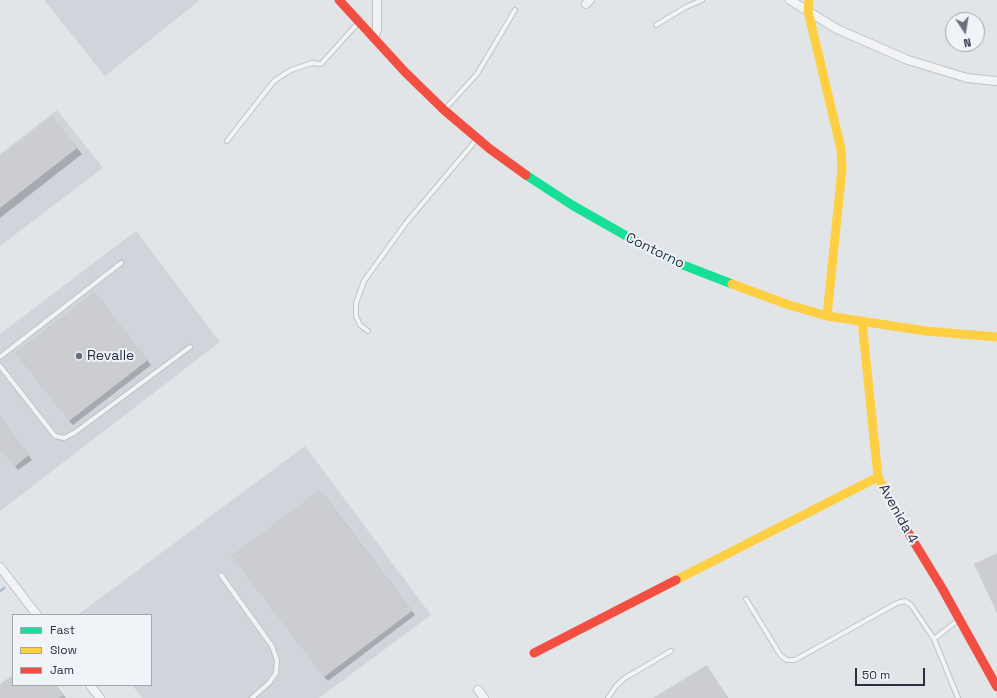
<!DOCTYPE html>
<html>
<head>
<meta charset="utf-8">
<style>
	body { margin:0 }
	#map { position:relative; width:997px; height:698px; overflow:hidden; background:#e2e5e8; font-family:"Space Grotesk",sans-serif }
	canvas { display:block }
	.legend { position:absolute; left:12px; top:614px; width:140px; height:72px; box-sizing:border-box; background:#f0f3f7; border:1px solid #a0a5af; margin:0; padding:5px 7px; list-style:none; font-size:12px; color:#273143 }
	.legend li { display:flex; align-items:center; gap:8px; height:20px }
	.legend b { width:20px; border:1px solid #a0a5af }
	.north { position:absolute; left:945px; top:12px; width:40px; height:40px; box-sizing:border-box; background:#f0f3f7; border:1px solid #a0a5af; border-radius:50%; rotate:168deg; font-size:11px; font-weight:700; line-height:16px; text-align:center; color:#273143 }
	.north::after { content:''; display:block; margin:auto; width:14px; height:18px; background:#68707d; clip-path:polygon(50% 0,100% 100%,50% 72%,0 100%) }
	.scale { position:absolute; left:855px; top:668px; width:70px; height:18px; box-sizing:border-box; border:2px solid #273143; border-top:0; padding-left:5px; font-size:12px; line-height:14px; white-space:nowrap; color:#273143; -webkit-text-stroke:3px #f0f3f7; paint-order:stroke }
</style>
</head>
<body>
<div id="map">
<canvas width="997" height="698"></canvas>
<ul class="legend">
<li><b style="height:5px;background:#16e098"></b>Fast</li>
<li><b style="height:5px;background:#ffcf43"></b>Slow</li>
<li><b style="height:5px;background:#f24e42"></b>Jam</li>
</ul>
<div class="north">N</div>
<div class="scale">50 m</div>
</div>
<script>
const context = document.querySelector('canvas').getContext('2d');
context.lineJoin = 'round';
function fill(path, color) { context.fillStyle = color; context.fill(path, 'evenodd'); }
const toPath = rows => new Path2D(rows.map(r => 'M' + r).join(''));
function trace(path, color, width, dash) { context.strokeStyle = color; context.lineWidth = width; context.lineCap = dash ? 'butt' : 'round'; context.setLineDash(dash || []); context.stroke(path); }
function label(font, color, halo, rows, align = 'center') {
  context.font = font + ' "Space Grotesk",sans-serif'; context.lineWidth = 4; context.setLineDash([]); context.textBaseline = 'middle'; context.strokeStyle = halo; context.fillStyle = color; for (const [text, x, y, turn = 0] of rows) {
    context.save(); context.translate(x, y); context.rotate((+turn || 0) * Math.PI / 180); context.textAlign = isNaN(turn) ? turn : align; if (halo) context.strokeText(text, 0, 0); context.fillText(text, 0, 0); context.restore();
  }
}
const built = toPath([
	[44,0,200,0,105,76],
	[57,110,103,168,0,246,0,154],
	[136,231,220,342,0,511,0,334],
	[305,446,431,615,319,698,142,698,132,685,151,685,151,615,79,614]
]);
const shadow = toPath([
	[52,117,82,154,0,218,0,158],
	[98,297,151,365,73,425,69,421],
	[0,417,32,460,18,470,0,447],
	[324,495,415,615,328,681,324,677],
	[707,666,728,698,655,698],
	[13,676,13,685,56,685,66,698,0,698,0,685]
]);
const stream = toPath([
	[0,591,4,588]
]);
const building = toPath([
	[52,116,77,148,0,208,0,156],
	[94,292,148,360,69,421,15,353],
	[0,417,29,455,14,467,0,449],
	[320,490,412,611,324,677,231,556],
	[997,553,997,613,974,564],
	[707,665,727,698,653,698],
	[13,675,13,685,56,685,63,695,58,698,0,698,0,684]
]);
const lane = toPath([
	[656,25,686,7,702,0],
	[445,109,477,74,515,10],
	[227,141,274,81,291,70,312,63,321,64,358,23],
	[368,331,360,325,356,316,356,303,364,281,406,223,477,139],
	[0,357,121,263],
	[0,366,55,436,64,438,74,433,190,347],
	[221,575,272,646,277,660,276,673,269,683,252,698],
	[746,599,781,656,787,660,795,660,897,603,905,601,911,605,934,639],
	[957,621,934,639,958,698],
	[608,698,616,686,625,678,671,651]
]);
const street = toPath([
	[790,0,837,29,908,60,967,78,997,81],
	[586,4,590,0],
	[374,38,377,29,377,0],
	[0,567,37,615],
	[90,685,100,698],
	[478,690,484,698]
]);
const fast = toPath([
	[526,175,572,205,644,246,683,265,732,284]
]);
const slow = toPath([
	[809,0,808,11,841,149,842,169,827,316],
	[732,284,789,305,827,316,926,331,997,337],
	[862,321,878,477,903,524],
	[676,580,878,477]
]);
const jam = toPath([
	[339,0,405,72,444,110,490,149,526,175],
	[903,524,942,588,997,687],
	[534,653,676,580]
]);
const markers = [
	[79,356,4,"#68707d"]
];
const streetNames = [
	["Contorno",655,251,26],
	["Avenida 4",898,514,61]
];
const poiNames = [
	["Revalle",87,356]
];
fill(built, '#d0d4db');
fill(shadow, '#0003');
trace(stream, '#aec1d5', 3);
fill(building, '#cbcdd0');
trace(lane, '#c0c3c6', 6);
trace(street, '#c0c3c6', 10);
trace(lane, '#f2f3f4', 4);
trace(street, '#f2f3f4', 8);
trace(fast, '#16e098', 9);
trace(slow, '#ffcf43', 9);
trace(jam, '#f24e42', 9);
for (const [x, y, r, color] of markers) { const dot = new Path2D(); dot.arc(x, y, r, 0, 2 * Math.PI); context.fillStyle = color; context.fill(dot); trace(dot, '#f0f3f7', 1.5); }
label('14px', '#273143', '#f0f3f7', streetNames);
label('14px', '#273143', '#f0f3f7', poiNames, 'left');
</script>
</body>
</html>
